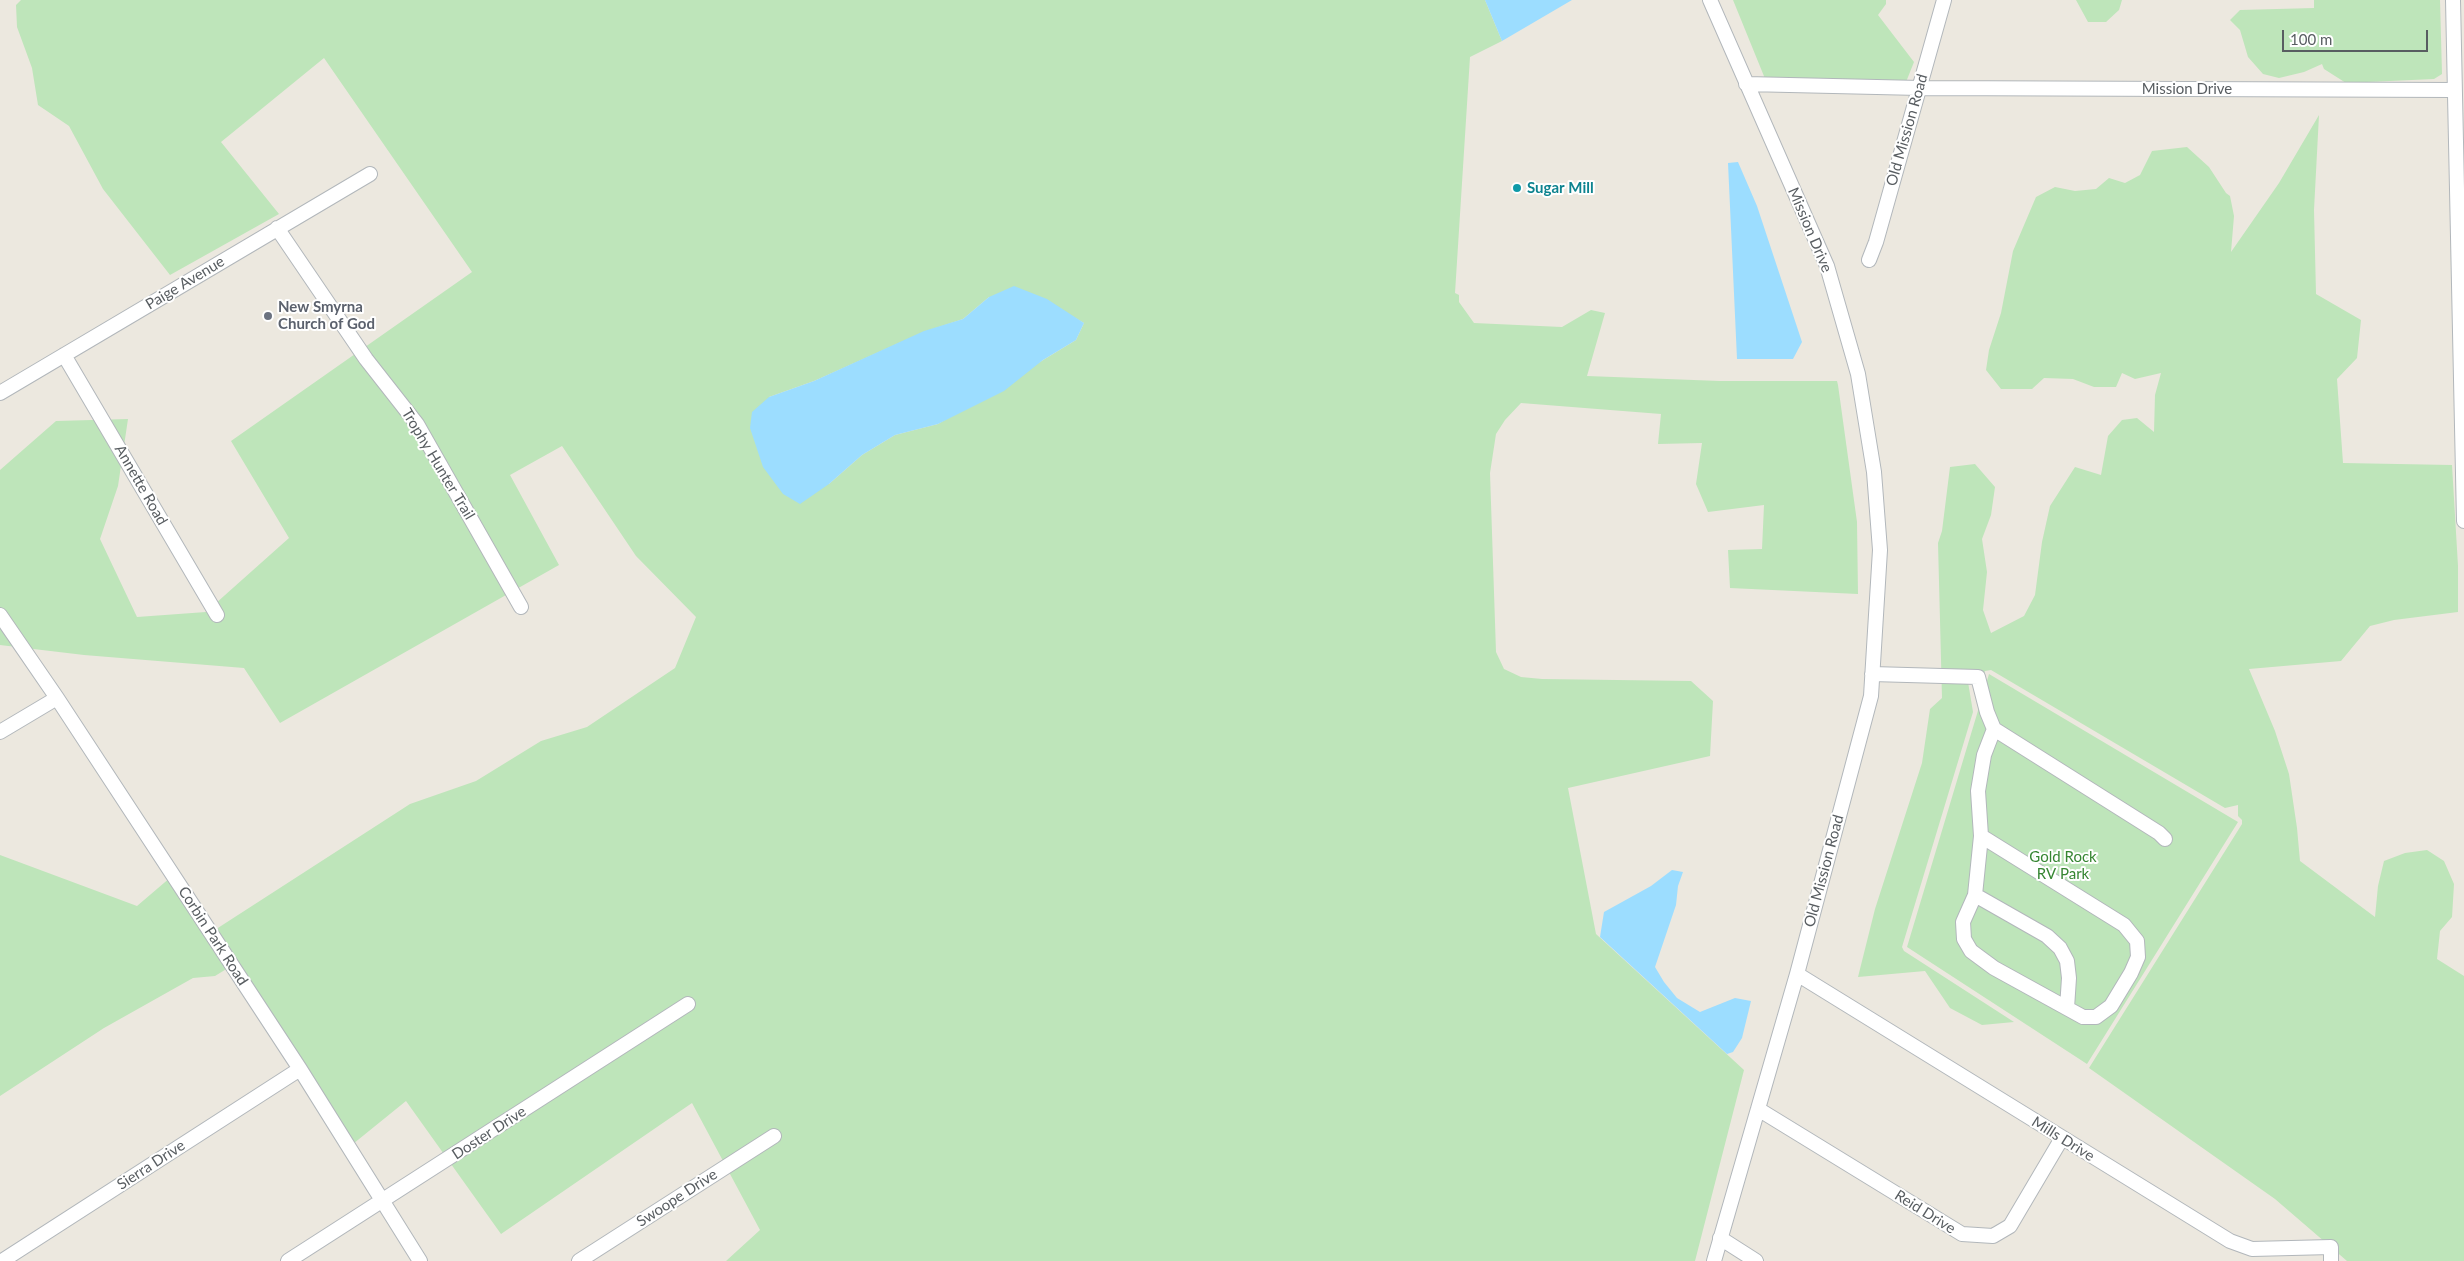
<!DOCTYPE html>
<html>
<head>
<meta charset="utf-8">
<style>
	body { margin:0 }
	#map { position:relative; width:2464px; height:1261px; overflow:hidden; background:#ece8df; font-family:Lato,sans-serif }
	canvas { display:block }
	.scale { position:absolute; left:2282px; top:30px; width:146px; height:22px; box-sizing:border-box; border:2px solid #585d61; border-top:0; padding-left:6px; font-size:15px; line-height:18px; white-space:nowrap; color:#585d61; -webkit-text-stroke:4px #fff; paint-order:stroke }
</style>
</head>
<body>
<div id="map">
<canvas width="2464" height="1261"></canvas>
<div class="scale">100 m</div>
</div>
<script>
const context = document.querySelector('canvas').getContext('2d');
context.lineJoin = 'round';
function fill(path, color) { context.fillStyle = color; context.fill(path, 'evenodd'); }
const toPath = rows => new Path2D(rows.map(r => 'M' + r).join(''));
function trace(path, color, width, dash) { context.strokeStyle = color; context.lineWidth = width; context.lineCap = dash ? 'butt' : 'round'; context.setLineDash(dash || []); context.stroke(path); }
function label(font, color, halo, rows, align = 'center') {
  context.font = font + ' Lato,sans-serif'; context.lineWidth = 4; context.setLineDash([]); context.textBaseline = 'middle'; context.strokeStyle = halo; context.fillStyle = color; for (const [text, x, y, turn = 0] of rows) {
    context.save(); context.translate(x, y); context.rotate((+turn || 0) * Math.PI / 180); context.textAlign = isNaN(turn) ? turn : align; if (halo) context.strokeText(text, 0, 0); context.fillText(text, 0, 0); context.restore();
  }
}
const green = toPath([
	[21,0,1485,0,1502,41,1470,57,1455,293,1459,295,1459,302,1474,323,1562,327,1591,310,1605,313,1587,376,1720,381,1837,381,1838,385,1857,522,1858,594,1730,588,1728,550,1762,549,1764,505,1708,512,1696,484,1702,443,1658,444,1661,414,1521,403,1505,420,1496,434,1490,473,1496,652,1504,669,1521,677,1542,679,1691,681,1713,701,1710,756,1568,788,1596,934,1744,1070,1695,1261,726,1261,760,1230,692,1103,501,1234,406,1101,348,1148,228,968,215,976,193,978,104,1028,0,1096,0,855,137,906,171,877,207,935,410,804,476,781,541,741,587,727,675,668,696,617,636,556,562,446,510,475,559,565,280,723,244,668,84,655,0,645,0,470,56,421,128,419,118,486,100,539,137,617,206,612,289,538,231,441,472,272,324,58,221,142,279,214,170,275,103,189,69,126,38,105,32,68,17,27,16,5],
	[989,297,1070,315,1084,323,1076,340,938,424,895,435,862,455,829,484,769,397,814,381,924,332,963,319],
	[1733,0,1886,0,1886,4,1878,15,1914,62,1906,82,1768,86],
	[2076,0,2122,0,2119,10,2106,22,2088,22],
	[2314,0,2440,0,2442,74,2434,79,2346,83,2324,69,2322,64,2304,72,2279,78,2263,74,2248,57,2240,30,2230,20,2240,10,2314,8],
	[2319,115,2314,210,2316,294,2361,320,2357,358,2337,379,2343,463,2452,465,2458,566,2458,612,2394,620,2370,626,2341,661,2249,669,2275,731,2289,774,2297,828,2300,861,2375,917,2378,886,2384,861,2405,853,2427,850,2444,861,2454,884,2452,917,2440,931,2437,959,2464,976,2464,1261,2347,1261,2275,1199,2089,1068,2242,824,2242,820,2238,816,2238,805,2225,808,1991,670,1985,671,1983,678,1968,682,1973,712,1902,947,1904,951,2014,1022,1982,1025,1950,1008,1925,971,1858,977,1875,909,1922,763,1930,709,1942,698,1938,543,1942,531,1950,467,1975,464,1995,487,1991,515,1982,539,1987,572,1983,610,1991,633,2024,616,2035,595,2042,542,2050,506,2075,467,2101,475,2108,436,2122,420,2137,418,2154,432,2155,395,2161,373,2135,379,2122,373,2116,387,2094,387,2073,379,2044,378,2032,389,2001,389,1986,370,1989,350,2001,313,2013,251,2036,197,2055,187,2075,191,2096,189,2109,178,2125,183,2140,175,2152,151,2187,147,2209,167,2226,193,2230,196,2234,216,2231,252,2279,183],
	[1989,674,2238,822,2087,1064,1907,947]
]);
const water = toPath([
	[1485,0,1572,0,1502,41],
	[1738,162,1757,206,1802,342,1793,359,1737,359,1728,163],
	[1014,286,1047,299,1084,323,1076,340,1043,360,1004,391,938,424,895,435,862,455,829,484,800,504,783,494,763,467,750,428,752,412,769,397,814,381,924,331,963,319,989,297],
	[1672,870,1683,872,1678,886,1676,905,1655,967,1664,982,1677,998,1700,1012,1735,998,1751,1001,1742,1038,1733,1052,1727,1054,1600,937,1604,912,1651,886]
]);
const minor = toPath([
	[1710,0,1827,266,1858,374,1874,472,1880,550,1871,696,1797,974,1714,1261],
	[2453,0,2464,521],
	[1746,84,1920,88,2454,90],
	[277,228,366,359,417,424,521,607],
	[1869,260,1876,242,1944,0],
	[64,355,217,615],
	[0,393,370,174],
	[0,615,57,698,300,1069,420,1261],
	[1872,674,1978,677,1987,712,1994,729,2159,833,2165,839],
	[0,732,57,698],
	[1981,836,2124,925,2137,941,2138,957,2131,973,2111,1006,2096,1017,2083,1017,1994,968,1971,951,1964,939,1963,922,1975,895,1981,836,1978,791,1984,755,1994,729],
	[1975,895,2047,936,2060,948,2067,961,2069,978,2067,1008],
	[1797,974,2230,1241,2252,1249,2331,1247,2331,1261],
	[1758,1109,1962,1234,1993,1236,2010,1226,2062,1138],
	[1720,1238,1756,1261],
	[2,1261,300,1069],
	[288,1261,688,1004],
	[579,1261,774,1136]
]);
const markers = [
	[1517,188,5,"#0f9aa8"],
	[268,316,5,"#6b7280"]
];
const streetNames = [
	["Mission Drive",2187,89],
	["Old Mission Road",1907,130,-74],
	["Mission Drive",1810,230,67],
	["Paige Avenue",185,283,-31],
	["Trophy Hunter Trail",438,464,59],
	["Annette Road",141,485,60],
	["Old Mission Road",1824,871,-75],
	["Corbin Park Road",213,936,57],
	["Doster Drive",489,1133,-33],
	["Mills Drive",2063,1139,32],
	["Sierra Drive",151,1165,-33],
	["Swoope Drive",677,1198,-33],
	["Reid Drive",1925,1212,32]
];
const cultureNames = [
	["Sugar Mill",1527,188]
];
const worshipNames = [
	["New Smyrna",278,307],
	["Church of God",278,324]
];
const parkNames = [
	["Gold Rock",2063,857],
	["RV Park",2063,874]
];
fill(green, '#bee5ba');
fill(water, '#9cddff');
trace(minor, '#b2b7bb', 16);
trace(minor, '#fff', 14);
for (const [x, y, r, color] of markers) { const dot = new Path2D(); dot.arc(x, y, r, 0, 2 * Math.PI); context.fillStyle = color; context.fill(dot); trace(dot, '#fff', 2); }
label('15px', '#585d61', '#fff', streetNames);
label('bold 15px', '#0d838f', '#fff', cultureNames, 'left');
label('bold 15px', '#5b616d', '#fff', worshipNames, 'left');
label('15px', '#368632', '#fff', parkNames);
</script>
</body>
</html>
